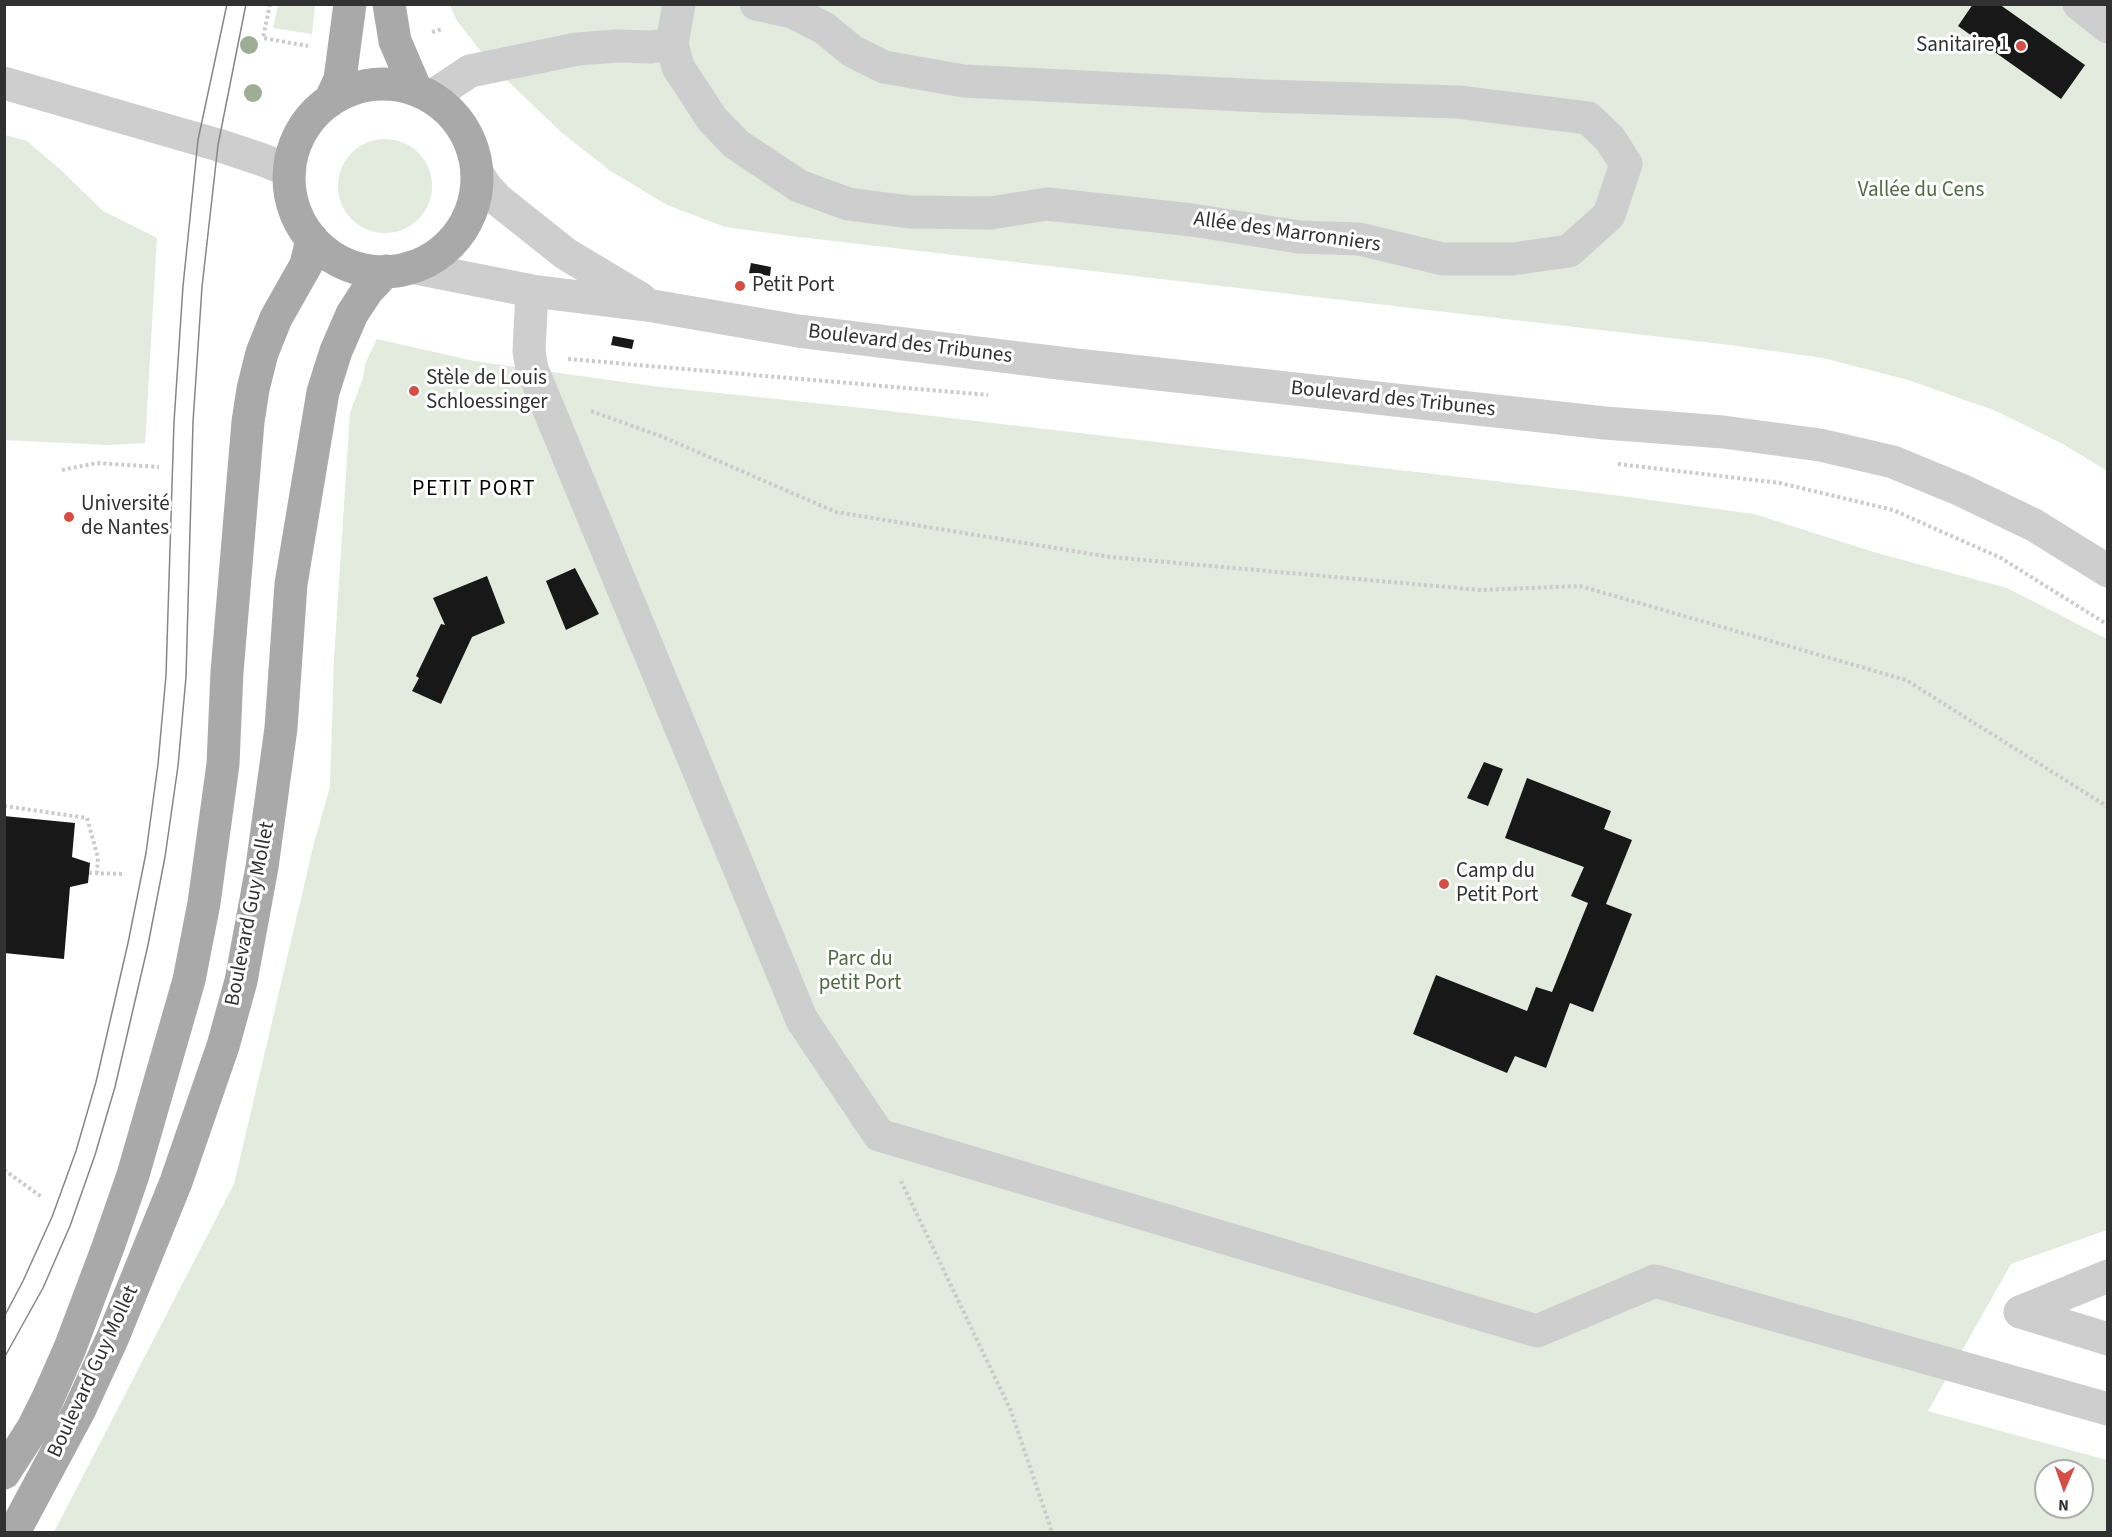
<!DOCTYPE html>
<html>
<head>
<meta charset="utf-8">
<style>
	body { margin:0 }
	#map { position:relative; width:2112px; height:1537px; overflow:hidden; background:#fff; font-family:"Source Sans 3",sans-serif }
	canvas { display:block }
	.frame { position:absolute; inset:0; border:6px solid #313131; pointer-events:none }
	.north { position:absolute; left:2034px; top:1459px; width:60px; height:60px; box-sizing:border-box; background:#fff; border:2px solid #adadad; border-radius:50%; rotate:182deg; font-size:16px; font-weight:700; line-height:24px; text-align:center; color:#313131 }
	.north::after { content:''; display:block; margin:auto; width:21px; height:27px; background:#d64d45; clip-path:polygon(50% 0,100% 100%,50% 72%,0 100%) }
</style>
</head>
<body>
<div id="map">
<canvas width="2112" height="1537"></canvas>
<div class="frame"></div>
<div class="north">N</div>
</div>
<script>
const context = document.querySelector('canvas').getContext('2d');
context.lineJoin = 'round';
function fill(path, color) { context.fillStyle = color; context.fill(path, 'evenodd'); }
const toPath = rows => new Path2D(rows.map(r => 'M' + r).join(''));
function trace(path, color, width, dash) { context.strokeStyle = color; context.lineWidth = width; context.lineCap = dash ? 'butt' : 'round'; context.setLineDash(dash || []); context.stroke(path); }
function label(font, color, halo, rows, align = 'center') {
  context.font = font + ' "Source Sans 3",sans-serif'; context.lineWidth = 6; context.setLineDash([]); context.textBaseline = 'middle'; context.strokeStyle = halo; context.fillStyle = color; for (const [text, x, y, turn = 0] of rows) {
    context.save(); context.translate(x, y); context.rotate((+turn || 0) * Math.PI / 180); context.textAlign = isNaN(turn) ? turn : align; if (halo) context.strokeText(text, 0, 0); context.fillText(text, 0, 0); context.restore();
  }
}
const green = toPath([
	[278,5,315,5,312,34,273,28],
	[450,5,2107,5,2107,471,2063,444,1996,411,1908,380,1823,358,1730,345,799,237,725,227,667,205,609,170,561,132,493,67,457,21],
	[5,135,27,141,62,171,103,211,157,238,145,443,107,445,5,440],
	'338 186a47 47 0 1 1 94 0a47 47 0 1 1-94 0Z',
	[377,339,474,361,652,386,872,409,1606,494,1754,514,1877,553,2007,588,2107,639,2107,1230,2011,1264,1928,1411,2107,1460,2107,1532,54,1532,234,1184,314,843,330,787,334,659,350,413,363,378,365,364],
	[2046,1471,2082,1471,2082,1507,2046,1507]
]);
const building = toPath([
	[1973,4,1999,4,2085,65,2061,99,1958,26],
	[751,263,771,267,770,276,749,273],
	[613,336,634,340,632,349,611,345],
	[575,568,599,614,566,630,546,581],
	[487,576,505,623,472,637,441,704,412,691,419,678,416,676,441,624,445,625,433,598],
	[1484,762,1503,769,1488,806,1467,798],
	[1527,778,1611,811,1604,829,1632,840,1606,904,1632,914,1593,1012,1570,1003,1546,1068,1515,1056,1507,1073,1413,1034,1436,975,1527,1011,1536,987,1552,992,1588,903,1571,896,1584,867,1505,838],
	[4,816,75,823,72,857,90,863,88,883,70,887,64,959,4,953]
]);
const path = toPath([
	[270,4,263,38,308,46],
	[432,32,443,29],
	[568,359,988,395],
	[591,411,663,437,836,512,1110,557,1481,590,1580,586,1906,680,2108,807],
	[1618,464,1780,483,1893,510,2001,558,2108,625],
	[62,470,97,463,159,467],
	[4,806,87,818,98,858,97,873],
	[89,873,125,874],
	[4,1170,43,1198],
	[901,1181,1011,1411,1052,1532]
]);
const minor = toPath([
	[2079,4,2108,27],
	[672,44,678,67,712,119,736,144,799,186,848,204,910,212,991,213,1047,204,1192,220,1299,237,1359,239,1443,259,1512,259,1569,251,1609,215,1626,164,1610,139,1588,118,1458,102,1263,96,964,81,884,67,852,51,824,28,793,12,756,4],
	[4,83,218,145,263,160,290,171],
	[431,97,470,71,577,49,617,46,651,47,672,44,679,4],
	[477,173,486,187,498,200,566,254,641,299],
	[411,267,532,291,653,306,798,331,1067,364,1605,423,1723,432,1820,445,1893,462,1961,490,2034,525,2108,571],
	[532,291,529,351,532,369,802,1020,879,1135,1537,1331,1655,1281,2108,1409],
	[2020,1312,2108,1276],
	[2020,1312,2108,1339]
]);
const major = toPath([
	[389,4,395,41,416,90],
	'289 178a94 94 0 1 1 188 0a94 94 0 1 1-188 0Z',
	[330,101,340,79,350,4],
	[4,1473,33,1428,48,1398,70,1348,108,1247,133,1175,189,980,204,903,223,764,227,672,248,422,253,389,262,353,276,318,306,265,312,239],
	[14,1532,79,1411,113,1337,176,1182,223,1046,241,981,262,867,281,728,291,584,323,392,336,351,352,314,367,291,386,271]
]);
const tram = toPath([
	[4,1317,23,1281,52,1217,76,1151,96,1082,128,943,146,853,158,764,166,675,174,422,183,286,198,140,227,4],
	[4,1358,43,1288,70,1226,95,1155,115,1087,148,945,165,857,178,766,186,677,193,422,202,287,218,145,246,4]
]);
const trees = [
	[249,45],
	[253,93]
];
const markers = [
	[2021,46,6,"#d64d45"],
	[740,286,6,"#d64d45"],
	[414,391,6,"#d64d45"],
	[69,517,6,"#d64d45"],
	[1444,884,6,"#d64d45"]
];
const poiNames = [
	["Sanitaire 1",2009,46,"right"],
	["Petit Port",752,286],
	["Stèle de Louis",426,379],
	["Schloessinger",426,403],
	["Université",81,505],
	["de Nantes",81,529],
	["Camp du",1456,872],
	["Petit Port",1456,896]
];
const parkNames = [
	["Vallée du Cens",1921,191],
	["Parc du",860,960],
	["petit Port",860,984]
];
const streetNames = [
	["Allée des Marronniers",1287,233,8],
	["Boulevard des Tribunes",910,345,7],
	["Boulevard des Tribunes",1393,400,6],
	["Boulevard Guy Mollet",251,914,-79],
	["Boulevard Guy Mollet",94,1372,-65]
];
const neighbourhoodNames = [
	["PETIT PORT",474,490]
];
fill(green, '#e3eade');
fill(building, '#181818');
trace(path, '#cbcbcb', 4, [3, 3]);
trace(minor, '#cecece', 33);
trace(major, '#a9a9a9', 33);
trace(tram, '#868686', 1.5);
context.fillStyle = '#9fad97';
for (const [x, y] of trees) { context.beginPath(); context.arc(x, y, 9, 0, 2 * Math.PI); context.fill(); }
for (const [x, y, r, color] of markers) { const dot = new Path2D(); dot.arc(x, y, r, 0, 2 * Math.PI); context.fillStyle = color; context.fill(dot); trace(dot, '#fff', 2); }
label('21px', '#313131', '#fff', poiNames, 'left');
label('21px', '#506a42', '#fff', parkNames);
label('21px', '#313131', '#fff', streetNames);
context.letterSpacing = '1.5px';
label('22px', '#000', '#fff', neighbourhoodNames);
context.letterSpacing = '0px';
</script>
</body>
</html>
